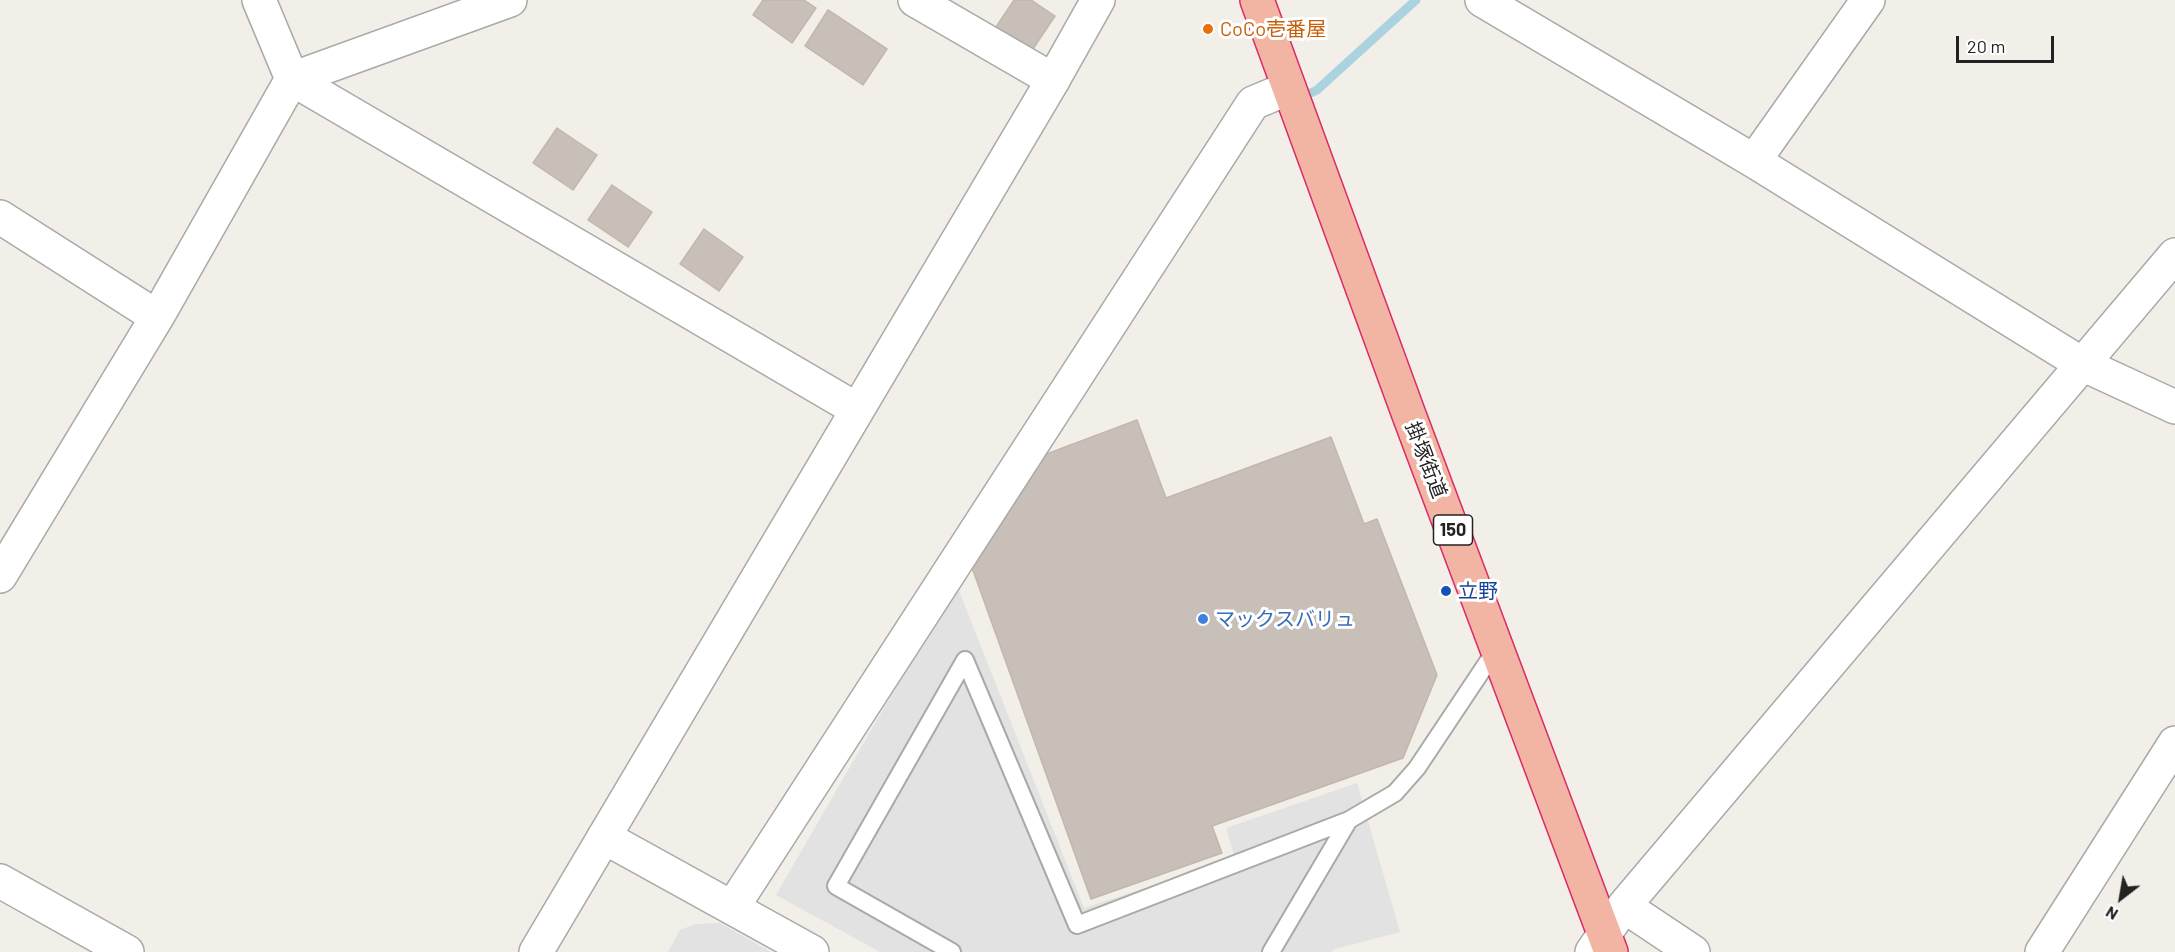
<!DOCTYPE html>
<html>
<head>
<meta charset="utf-8">
<style>
	body { margin:0 }
	#map { position:relative; width:2175px; height:952px; overflow:hidden; background:#f2efe9; font-family:Barlow,sans-serif }
	canvas { display:block }
	.north { position:absolute; left:2091px; top:868px; width:60px; height:60px; -webkit-text-stroke:4px #fff; paint-order:stroke; rotate:211deg; font-size:16px; font-weight:700; line-height:24px; text-align:center; color:#222 }
	.north::after { content:''; display:block; margin:auto; width:21px; height:27px; background:#222; clip-path:polygon(50% 0,100% 100%,50% 72%,0 100%) }
	.scale { position:absolute; left:1956px; top:36px; width:98px; height:27px; box-sizing:border-box; border:3px solid #222; border-top:0; padding-left:8px; font-size:18px; line-height:21px; white-space:nowrap; color:#222; -webkit-text-stroke:4px #fff; paint-order:stroke }
</style>
</head>
<body>
<div id="map">
<canvas width="2175" height="952"></canvas>
<div class="north">N</div>
<div class="scale">20 m</div>
</div>
<script>
const context = document.querySelector('canvas').getContext('2d');
context.lineJoin = 'round';
function fill(path, color) { context.fillStyle = color; context.fill(path, 'evenodd'); }
const toPath = rows => new Path2D(rows.map(r => 'M' + r).join(''));
function trace(path, color, width, dash) { context.strokeStyle = color; context.lineWidth = width; context.lineCap = dash ? 'butt' : 'round'; context.setLineDash(dash || []); context.stroke(path); }
function label(font, color, halo, rows, align = 'center') {
  context.font = font + ' Barlow,"Noto Sans JP",sans-serif'; context.lineWidth = 6; context.setLineDash([]); context.textBaseline = 'middle'; context.strokeStyle = halo; context.fillStyle = color; for (const [text, x, y, turn = 0] of rows) {
    context.save(); context.translate(x, y); context.rotate((+turn || 0) * Math.PI / 180); context.textAlign = isNaN(turn) ? turn : align; if (halo) context.strokeText(text, 0, 0); context.fillText(text, 0, 0); context.restore();
  }
}
const parking = toPath([
	[956,583,1084,908,1235,859,1226,828,1357,783,1400,932,1335,949,1331,952,880,952,776,895],
	[720,923,771,952,668,952,680,930,696,924]
]);
const stream = toPath([
	[1298,99,1317,90,1416,0]
]);
const building = toPath([
	[763,0,804,0,816,8,792,43,753,15,763,0],
	[1014,0,1031,0,1055,16,1031,52,996,27,1014,0],
	[828,10,887,49,863,85,805,46,828,10],
	[557,128,597,155,573,190,533,163,557,128],
	[612,185,652,212,628,247,588,220,612,185],
	[704,229,743,257,719,291,680,264,704,229],
	[1137,420,1166,498,1331,437,1364,524,1377,519,1437,675,1403,758,1212,826,1222,853,1091,899,970,562,1044,455,1137,420]
]);
const service = toPath([
	[952,952,836,886,965,660,1077,925,1349,820,1395,793,1417,768,1497,648],
	[1271,952,1349,820]
]);
const minor = toPath([
	[259,0,292,79,856,409],
	[915,0,1053,80],
	[1482,0,1754,161,2082,364,2175,407],
	[1754,161,1868,0],
	[0,217,157,317],
	[0,576,157,317,292,79,510,0],
	[604,837,812,952],
	[0,881,127,952],
	[1624,906,1693,952],
	[732,908,1253,103,1289,88],
	[1592,952,1624,906,2175,255],
	[2042,952,2175,743]
]);
const tertiary = toPath([
	[536,952,1053,80,1098,0]
]);
const trunk = toPath([
	[1257,0,1409,415,1611,952]
]);
const markers = [
	[1208,29,6,"#e8710a"],
	[1446,591,6,"#1a4fb4"],
	[1203,619,6,"#3f7fe0"]
];
const shields = [
	[1453,530,39]
];
const shieldNames = [
	["150",1453,530]
];
const foodNames = [
	["CoCo壱番屋",1220,29]
];
const streetNames = [
	["掛塚街道",1426,460,69]
];
const transitNames = [
	["立野",1458,591]
];
const shopNames = [
	["マックスバリュ",1215,619]
];
fill(parking, '#e2e2e2');
trace(stream, '#aad3df', 9);
fill(building, '#c7bfb8');
trace(building, '#c4b6ab', 1.5);
trace(service, '#a9a9a9', 20);
trace(minor, '#a9a9a9', 36);
trace(tertiary, '#a9a9a9', 36);
trace(trunk, '#dc2a67', 36);
trace(service, '#fff', 16);
trace(minor, '#fff', 33);
trace(tertiary, '#fff', 33);
trace(trunk, '#f2b4a3', 33);
for (const [x, y, r, color] of markers) { const dot = new Path2D(); dot.arc(x, y, r, 0, 2 * Math.PI); context.fillStyle = color; context.fill(dot); trace(dot, '#fff', 2); }
for (const [x, y, w] of shields) { const box = new Path2D(); box.roundRect(x - w / 2, y - 15, w, 30, 4.5); context.fillStyle = '#fff'; context.fill(box); trace(box, '#222', 1.5); }
label('bold 18px', '#222', null, shieldNames);
label('20px', '#c56008', '#fff', foodNames, 'left');
label('20px', '#222', '#fff', streetNames);
label('20px', '#164399', '#fff', transitNames, 'left');
label('20px', '#366cbe', '#fff', shopNames, 'left');
</script>
</body>
</html>
